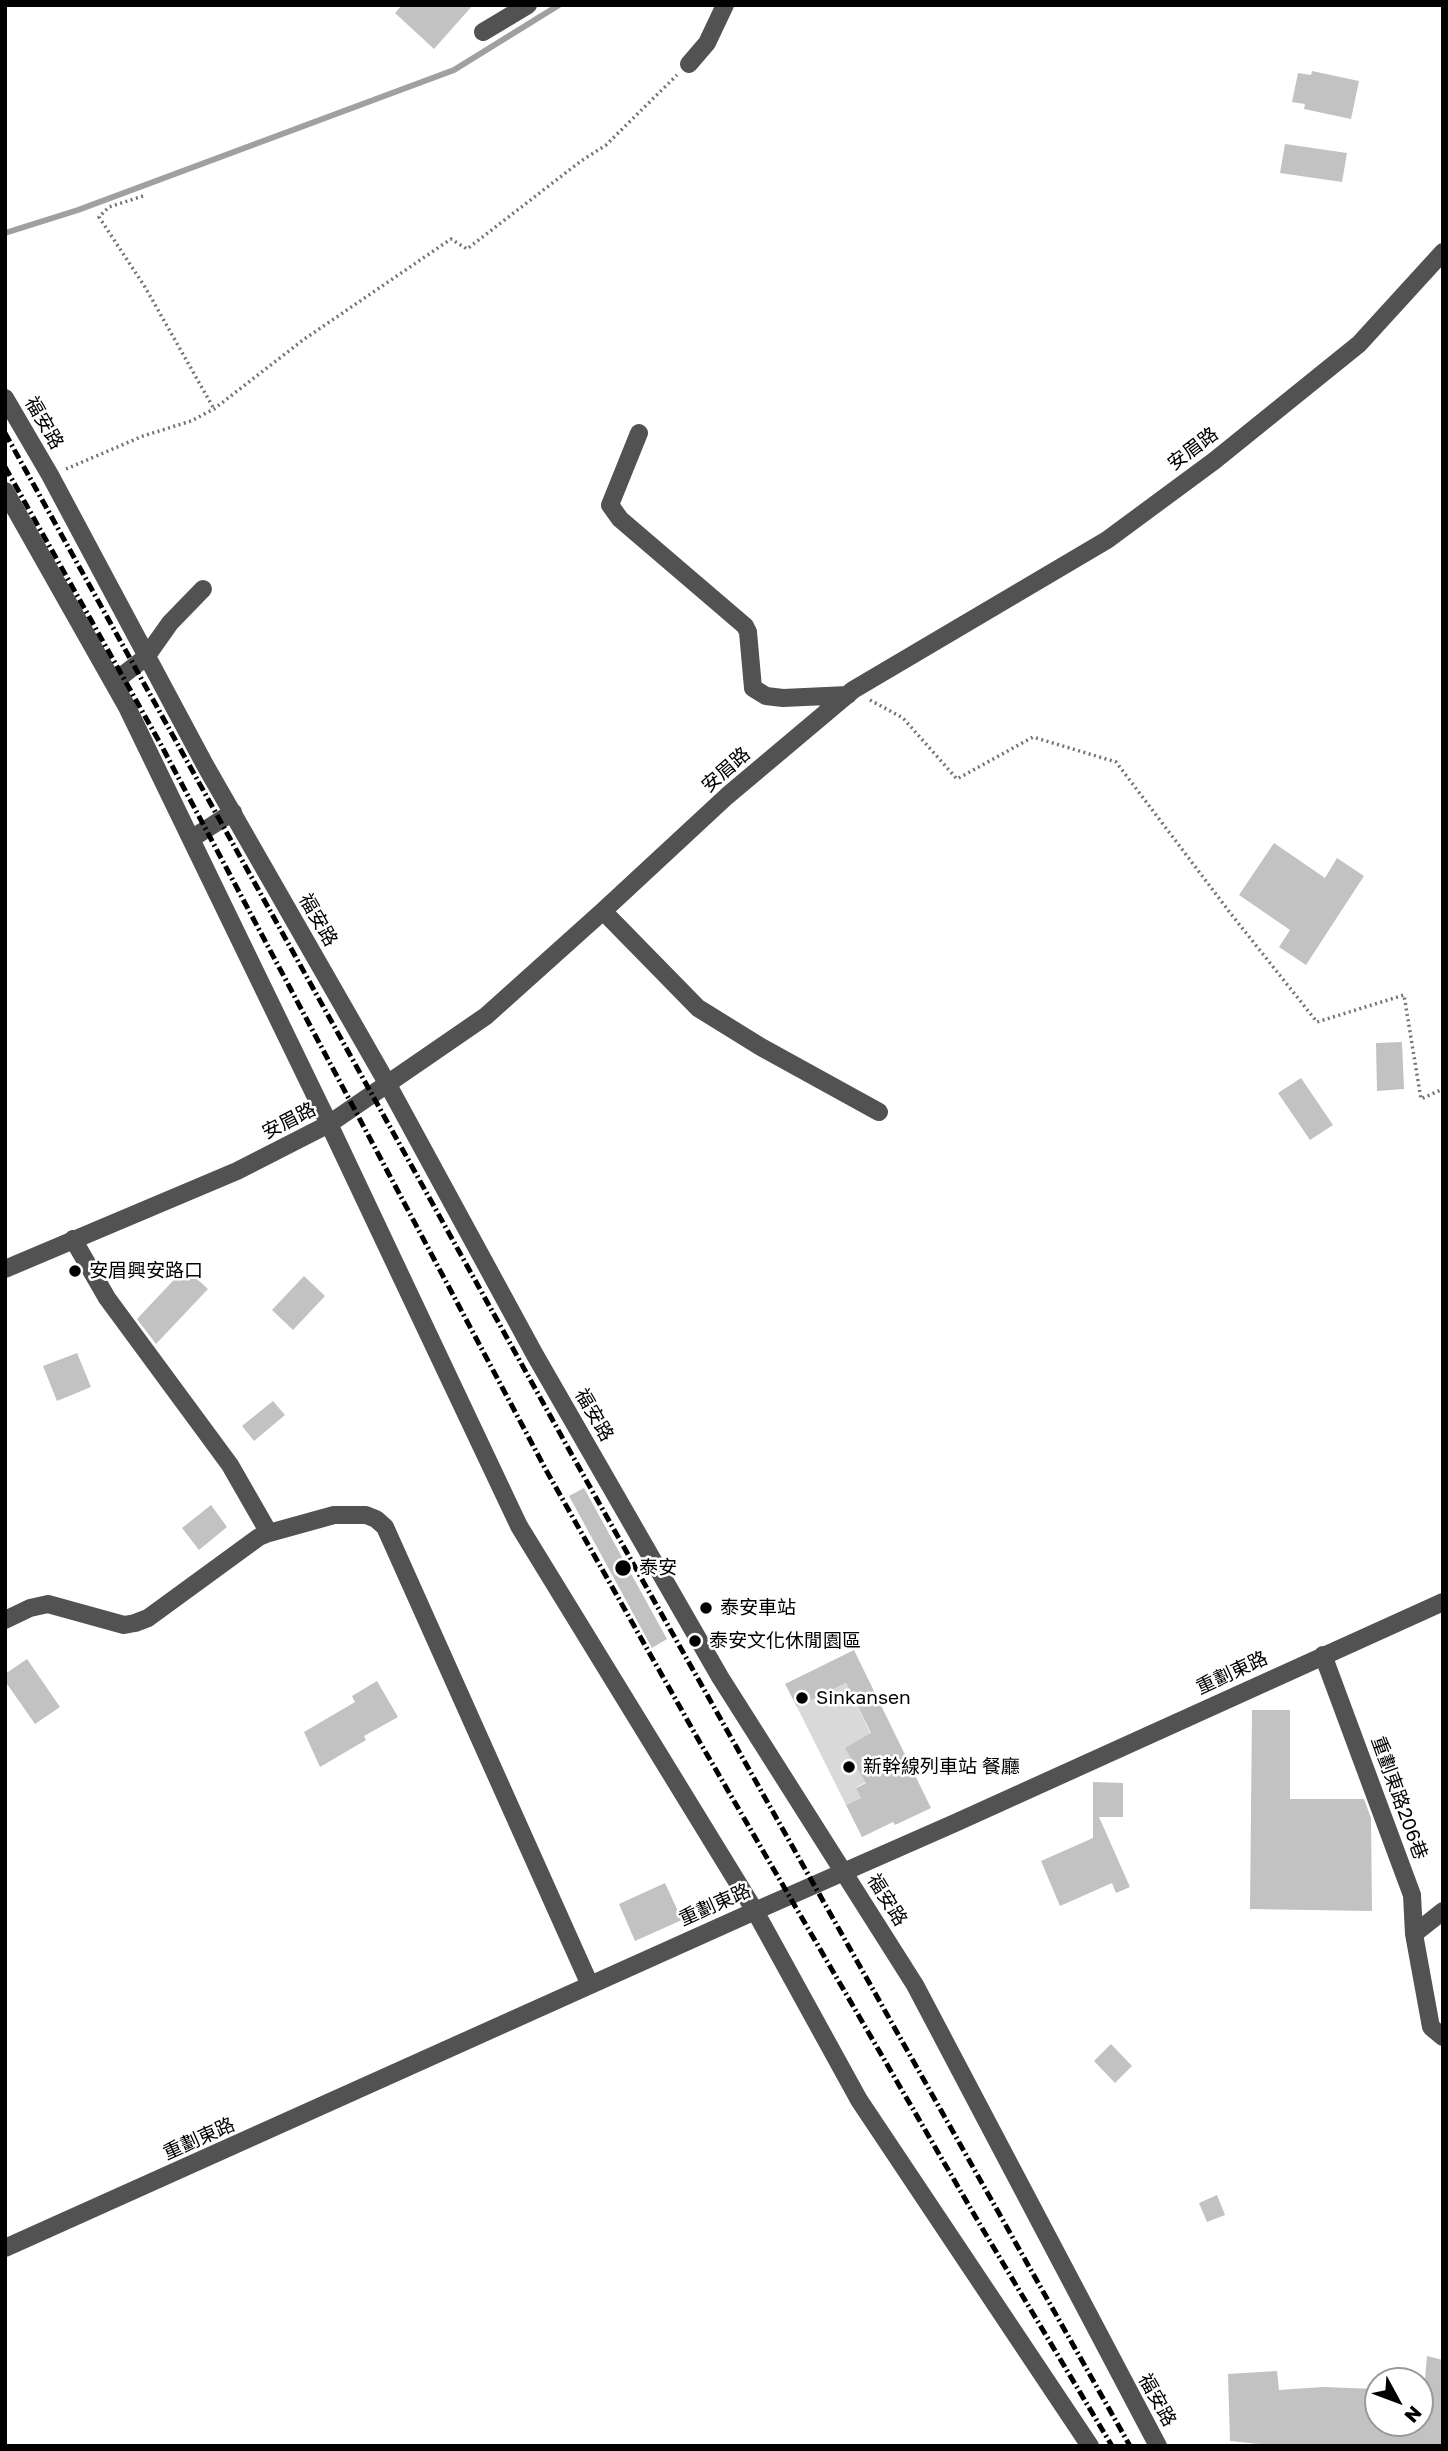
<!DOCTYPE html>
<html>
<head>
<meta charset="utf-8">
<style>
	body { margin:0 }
	#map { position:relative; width:1448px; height:2451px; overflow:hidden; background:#fff; font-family:"Golos Text",sans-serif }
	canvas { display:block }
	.frame { position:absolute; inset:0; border:7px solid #000; pointer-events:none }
	.north { position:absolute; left:1364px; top:2367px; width:70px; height:70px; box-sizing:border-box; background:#fff; border:2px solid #999; border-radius:50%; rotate:131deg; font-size:19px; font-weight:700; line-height:28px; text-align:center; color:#000 }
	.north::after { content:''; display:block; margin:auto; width:24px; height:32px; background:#000; clip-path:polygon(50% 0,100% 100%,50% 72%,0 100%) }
</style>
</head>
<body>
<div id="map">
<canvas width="1448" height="2451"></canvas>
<div class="frame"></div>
<div class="north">N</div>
</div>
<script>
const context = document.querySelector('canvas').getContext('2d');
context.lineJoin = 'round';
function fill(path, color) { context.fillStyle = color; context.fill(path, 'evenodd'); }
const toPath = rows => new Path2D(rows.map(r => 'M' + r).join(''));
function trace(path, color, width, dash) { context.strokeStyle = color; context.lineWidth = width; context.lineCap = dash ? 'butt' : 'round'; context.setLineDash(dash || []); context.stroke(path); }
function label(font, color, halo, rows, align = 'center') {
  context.font = font + ' "Golos Text","Noto Sans TC",sans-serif'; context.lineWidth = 5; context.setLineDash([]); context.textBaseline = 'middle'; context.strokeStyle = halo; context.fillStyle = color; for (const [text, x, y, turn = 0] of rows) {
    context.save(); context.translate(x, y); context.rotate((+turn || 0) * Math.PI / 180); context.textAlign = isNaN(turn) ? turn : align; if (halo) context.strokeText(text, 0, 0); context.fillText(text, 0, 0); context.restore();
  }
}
const green = toPath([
	[846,1683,893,1780,873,1779,856,1787,861,1798,846,1805,797,1707]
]);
const stream = toPath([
	[5,233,78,210,454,70,559,5]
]);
const building = toPath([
	[402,5,473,5,434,49,395,13],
	[1312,71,1359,81,1351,119,1304,109,1305,104,1292,102,1298,73,1311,75],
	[1285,144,1347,153,1342,182,1280,173],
	[1274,843,1325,878,1337,858,1364,876,1306,965,1279,947,1290,930,1239,895],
	[1402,1042,1404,1089,1377,1091,1376,1043],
	[1301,1078,1333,1125,1310,1140,1278,1093],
	[185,1268,208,1289,156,1344,137,1319],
	[304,1276,325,1296,293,1330,272,1310],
	[77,1353,91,1387,57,1401,43,1366],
	[273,1401,285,1415,254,1441,242,1426],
	[584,1488,667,1639,652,1648,569,1496],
	[211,1505,227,1527,199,1550,182,1528],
	[854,1650,931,1808,895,1825,893,1822,862,1837,846,1805,861,1798,856,1788,866,1783,845,1748,871,1733,846,1683,797,1707,785,1684],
	[27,1659,60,1707,35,1724,5,1681,5,1674],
	[377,1681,398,1717,364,1736,366,1740,320,1767,304,1732,355,1702,352,1696],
	[1252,1710,1290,1710,1290,1799,1364,1799,1371,1818,1372,1911,1250,1909],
	[1093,1782,1123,1783,1123,1817,1099,1817,1130,1887,1116,1893,1112,1883,1060,1906,1041,1861,1093,1838],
	[665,1883,682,1920,635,1941,619,1904],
	[1111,2044,1132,2066,1115,2083,1094,2061],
	[1217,2195,1225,2215,1207,2222,1199,2203],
	[1427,2356,1443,2360,1443,2446,1279,2446,1230,2441,1228,2374,1277,2371,1279,2390,1322,2387,1378,2389,1378,2423,1420,2423,1420,2391,1424,2391]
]);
const path = toPath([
	[143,196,109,207,99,217,145,287,214,409],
	[66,469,143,436,191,421,214,409,303,340,451,239,467,249,581,161,606,145,677,75],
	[870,700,903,718,957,779,1033,737,1116,762,1231,914,1317,1022,1404,995,1421,1099,1443,1089]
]);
const minor = toPath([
	[483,32,528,5],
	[689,64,707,43,725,5],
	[5,398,50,475,205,765,387,1083,535,1355,720,1677,915,1985,1158,2446],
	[639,433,610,505,620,519,745,626,748,632,753,688,766,696,783,698,848,695],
	[5,491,127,707,329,1124,519,1526,755,1911,859,2100,1090,2446],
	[114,682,146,657,170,623,203,589],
	[191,839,233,812],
	[603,911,698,1008,761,1047,879,1112],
	[73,1239,107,1298,230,1465,269,1533],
	[5,1269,237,1171,329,1124,486,1016,603,911,727,796,853,690,1107,540,1214,461,1359,344,1443,252],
	[5,1620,30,1608,48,1604,124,1625,135,1623,148,1618,259,1537,269,1533,334,1515,366,1515,376,1519,385,1527,590,1985],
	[1323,1655,1412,1895,1414,1934,1431,2027,1443,2037],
	[1414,1934,1443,1911],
	[5,2248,755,1911,955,1823,1443,1602]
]);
const rail = toPath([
	[5,433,572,1455,1130,2446],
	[5,467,160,743,546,1470,698,1739,982,2228,1112,2446]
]);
const markers = [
	[75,1271,7,"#000"],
	[623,1568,9,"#000"],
	[706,1608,7,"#000"],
	[695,1641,7,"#000"],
	[802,1698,7,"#000"],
	[849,1767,7,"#000"]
];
const streetNames = [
	["福安路",44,423,60],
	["安眉路",1193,449,-37],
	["安眉路",726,770,-41],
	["福安路",318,920,60],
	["安眉路",289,1121,-27],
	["福安路",594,1415,60],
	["重劃東路",1232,1673,-25],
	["重劃東路206巷",1399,1798,70],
	["福安路",887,1900,58],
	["重劃東路",715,1905,-24],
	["重劃東路",199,2139,-24],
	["福安路",1157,2400,61]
];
const poiNames = [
	["安眉興安路口",89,1271],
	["泰安",639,1568],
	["泰安車站",720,1608],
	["泰安文化休閒園區",709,1641],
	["Sinkansen",816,1698],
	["新幹線列車站 餐廳",863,1767]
];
fill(green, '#d9d9d9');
trace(stream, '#a0a0a0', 6);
fill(building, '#c2c2c2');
trace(path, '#747474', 3.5, [2, 3.5]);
trace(minor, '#525252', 18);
trace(rail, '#000', 5, [10, 3.5, 2, 3.5]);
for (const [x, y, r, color] of markers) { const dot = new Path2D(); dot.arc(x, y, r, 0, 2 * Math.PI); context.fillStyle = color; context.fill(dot); trace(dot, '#fff', 2.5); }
label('19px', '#000', '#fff', streetNames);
label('19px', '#000', '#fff', poiNames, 'left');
</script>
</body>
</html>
